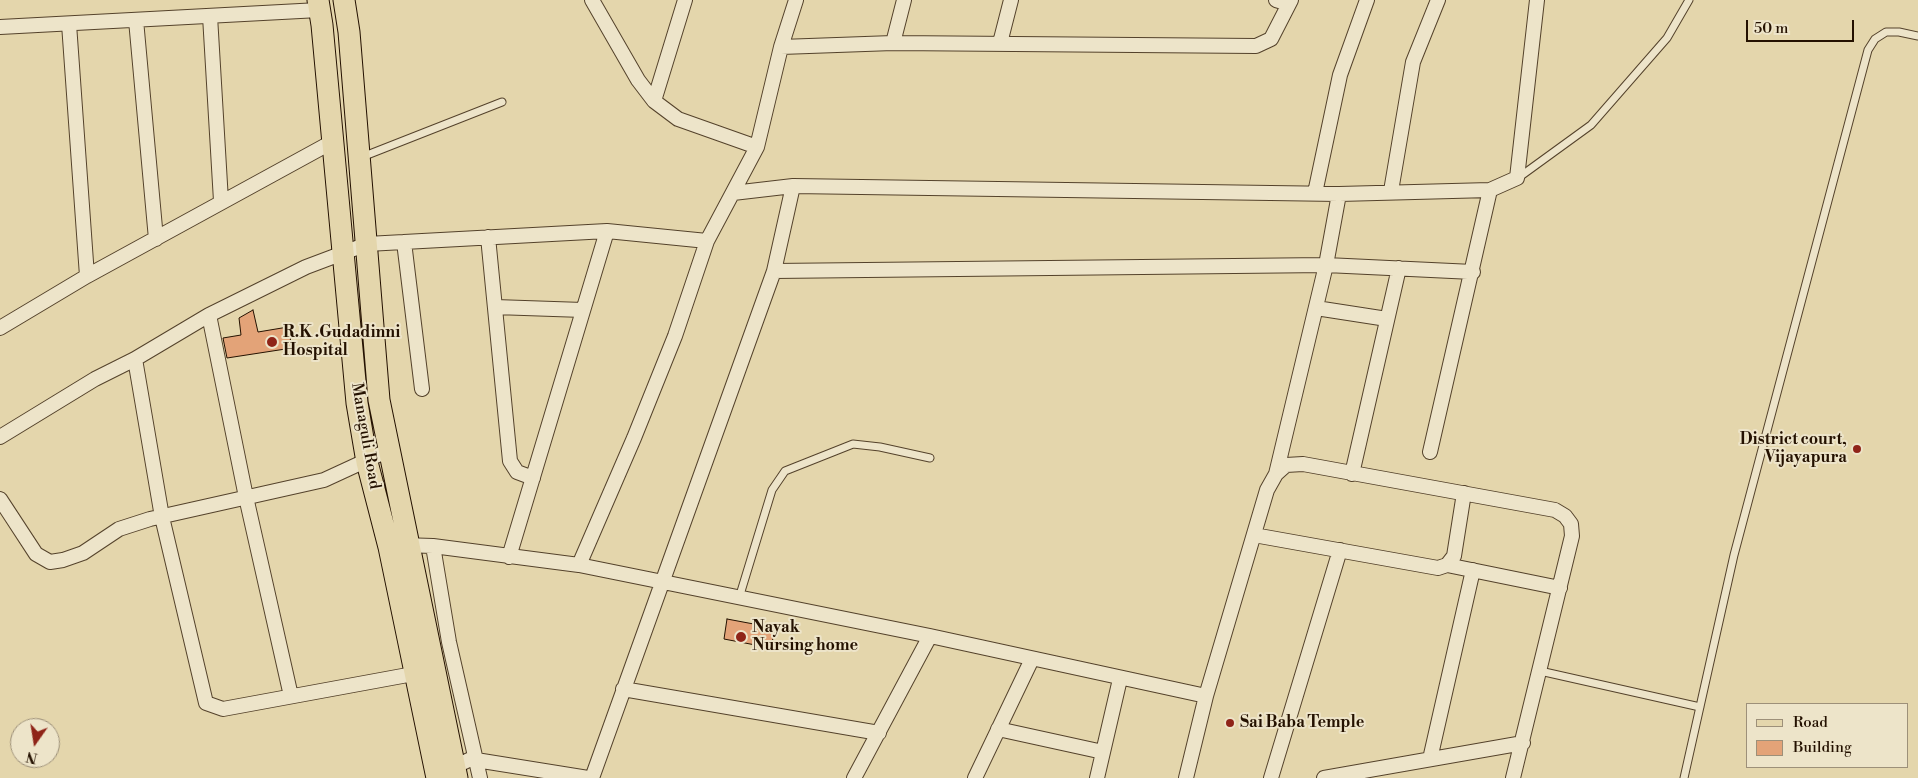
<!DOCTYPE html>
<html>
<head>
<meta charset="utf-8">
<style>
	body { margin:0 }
	#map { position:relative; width:1918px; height:778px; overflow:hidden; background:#e4d6ac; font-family:"Libre Bodoni",serif }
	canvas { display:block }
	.legend { position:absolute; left:1746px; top:703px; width:162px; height:65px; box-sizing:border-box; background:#ede4c9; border:1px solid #9d9079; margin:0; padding:6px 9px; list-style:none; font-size:15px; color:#241100 }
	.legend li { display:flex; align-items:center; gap:10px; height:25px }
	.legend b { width:25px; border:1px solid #9d9079 }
	.north { position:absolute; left:10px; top:718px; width:50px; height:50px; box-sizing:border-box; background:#ede4c9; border:1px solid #9d9079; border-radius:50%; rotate:193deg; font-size:14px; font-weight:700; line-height:20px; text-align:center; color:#241100 }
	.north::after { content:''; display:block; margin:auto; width:18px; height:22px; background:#8f2418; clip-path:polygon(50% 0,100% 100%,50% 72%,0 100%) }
	.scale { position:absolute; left:1746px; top:20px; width:108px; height:22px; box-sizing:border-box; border:2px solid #241100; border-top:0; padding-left:6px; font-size:15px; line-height:18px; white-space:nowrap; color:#241100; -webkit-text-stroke:4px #ede4c9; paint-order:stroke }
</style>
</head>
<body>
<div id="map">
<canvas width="1918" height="778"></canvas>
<ul class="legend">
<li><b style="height:6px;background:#e4d6ac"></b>Road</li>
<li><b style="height:14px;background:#e3a378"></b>Building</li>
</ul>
<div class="north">N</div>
<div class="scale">50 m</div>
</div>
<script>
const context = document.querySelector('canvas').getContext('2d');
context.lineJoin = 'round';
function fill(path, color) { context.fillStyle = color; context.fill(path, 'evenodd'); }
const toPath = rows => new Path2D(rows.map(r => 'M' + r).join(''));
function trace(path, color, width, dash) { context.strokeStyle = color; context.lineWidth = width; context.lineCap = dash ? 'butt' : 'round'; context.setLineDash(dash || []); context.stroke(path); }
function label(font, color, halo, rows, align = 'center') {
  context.font = font + ' "Libre Bodoni",serif'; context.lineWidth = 4; context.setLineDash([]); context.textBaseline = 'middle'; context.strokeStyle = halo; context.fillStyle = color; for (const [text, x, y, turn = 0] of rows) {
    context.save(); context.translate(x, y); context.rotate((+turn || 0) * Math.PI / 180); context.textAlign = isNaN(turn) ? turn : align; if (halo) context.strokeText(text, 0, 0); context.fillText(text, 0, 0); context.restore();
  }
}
const building = toPath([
	[253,310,258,332,288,327,292,348,227,358,223,338,241,335,239,318,253,310],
	[727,619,775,628,771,648,724,639,727,619]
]);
const lane = toPath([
	[362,157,502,102],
	[1518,178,1591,125,1667,38,1689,0],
	[739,598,772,490,785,471,853,444,880,447,930,458],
	[1540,671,1700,707],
	[1684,778,1734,555,1868,50,1875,39,1886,32,1899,32,1918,36]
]);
const street = toPath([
	[592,0,638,80,654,101,678,119,757,147],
	[1276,0,1289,4],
	[210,16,221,201],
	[136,20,156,239],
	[69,24,87,276],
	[0,27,319,10],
	[893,43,904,0],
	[1000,43,1011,0],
	[781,47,893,43,1256,46,1271,39,1291,0],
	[654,101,685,0],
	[1391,191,1413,62,1438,0],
	[733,193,793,186,1339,194,1490,190,1517,178,1537,0],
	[1315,193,1340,75,1367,0],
	[488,237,510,461,517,472,533,478],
	[404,242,422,389],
	[774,271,1326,265,1339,194],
	[495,307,583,310],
	[1316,308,1387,319],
	[209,315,246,497,291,696],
	[0,328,87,276,332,142],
	[135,359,162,517,206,703,223,709,424,672],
	[0,437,95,379,135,359,209,315,306,267,367,244,607,231,707,241],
	[1430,452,1490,190],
	[1276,474,1326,265,1473,272],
	[1352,474,1399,268],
	[0,499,36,554,50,562,63,560,83,553,119,529,150,519,324,480,389,450],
	[1254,535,1438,568,1447,565,1454,556,1464,493],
	[402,545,433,546,579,565,930,636,1206,696,1186,778],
	[433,546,449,642,480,778],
	[509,557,607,231],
	[579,565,634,438,675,336,707,241,757,147,781,47,796,0],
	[1447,565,1560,588],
	[623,689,879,733],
	[1206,696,1267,490,1276,474,1286,465,1303,464,1555,510,1565,516,1571,524,1572,536,1513,778],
	[998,729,1103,752],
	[1430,759,1473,570],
	[454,767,475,757,476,760,588,778],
	[592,778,774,271,793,186],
	[854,778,930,636],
	[975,778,1032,659],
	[1097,778,1120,679],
	[1271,778,1340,550],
	[1324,778,1523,743]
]);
const primary = toPath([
	[318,0,322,25,357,403,367,462,389,547,437,778],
	[344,0,349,32,379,400,457,778]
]);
const markers = [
	[272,342,6,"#8f2418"],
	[1857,449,5,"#8f2418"],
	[741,637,6,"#8f2418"],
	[1230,723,5,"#8f2418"]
];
const poiNames = [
	["R.K .Gudadinni",283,333],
	["Hospital",283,351],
	["District court,",1847,440,"right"],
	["Vijayapura",1847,458,"right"],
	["Nayak",752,628],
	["Nursing home",752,646],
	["Sai Baba Temple",1240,723]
];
const streetNames = [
	["Managuli Road",365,436,80]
];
fill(building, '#e3a378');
trace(building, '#241100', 1);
trace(lane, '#54422b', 9);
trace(street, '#54422b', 16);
trace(primary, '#241100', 23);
trace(lane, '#ede4c9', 7);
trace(street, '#ede4c9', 14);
trace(primary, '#e4d6ac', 21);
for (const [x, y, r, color] of markers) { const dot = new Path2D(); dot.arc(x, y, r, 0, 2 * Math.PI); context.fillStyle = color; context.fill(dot); trace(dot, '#ede4c9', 2); }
label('bold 16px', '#241100', '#ede4c9', poiNames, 'left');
label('16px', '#241100', '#ede4c9', streetNames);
</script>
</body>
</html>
